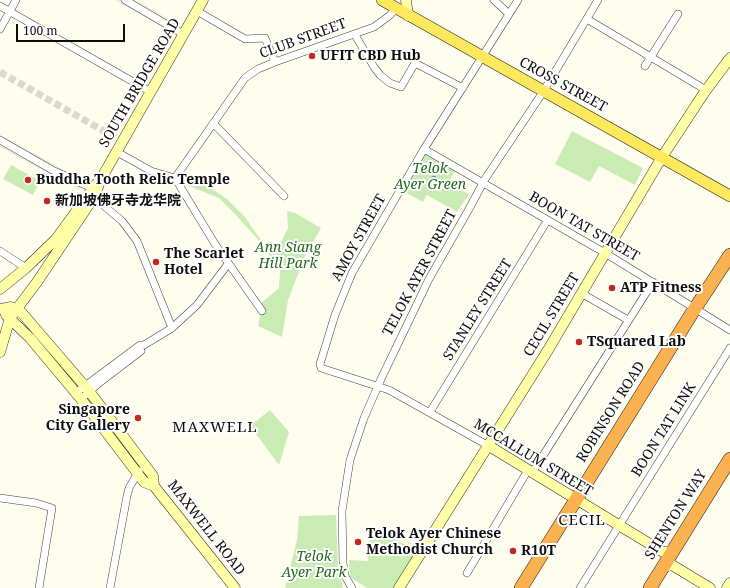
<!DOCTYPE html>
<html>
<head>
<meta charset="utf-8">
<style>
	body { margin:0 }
	#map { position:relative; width:730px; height:588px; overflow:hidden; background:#fffded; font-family:"Noto Serif",serif }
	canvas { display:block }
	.scale { position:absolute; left:16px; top:24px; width:109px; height:18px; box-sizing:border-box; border:2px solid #0d0d0d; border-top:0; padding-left:5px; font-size:12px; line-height:14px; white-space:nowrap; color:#0d0d0d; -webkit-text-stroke:3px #fff; paint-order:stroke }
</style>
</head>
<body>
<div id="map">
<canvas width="730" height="588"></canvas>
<div class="scale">100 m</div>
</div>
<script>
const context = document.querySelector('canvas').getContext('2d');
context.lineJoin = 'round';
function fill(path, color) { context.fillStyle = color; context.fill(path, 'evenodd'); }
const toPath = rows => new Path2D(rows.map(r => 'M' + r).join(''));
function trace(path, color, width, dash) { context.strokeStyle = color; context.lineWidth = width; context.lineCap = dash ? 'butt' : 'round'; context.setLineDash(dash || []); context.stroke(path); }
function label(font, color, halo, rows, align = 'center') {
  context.font = font + ' "Noto Serif","Noto Sans SC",serif'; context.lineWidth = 4; context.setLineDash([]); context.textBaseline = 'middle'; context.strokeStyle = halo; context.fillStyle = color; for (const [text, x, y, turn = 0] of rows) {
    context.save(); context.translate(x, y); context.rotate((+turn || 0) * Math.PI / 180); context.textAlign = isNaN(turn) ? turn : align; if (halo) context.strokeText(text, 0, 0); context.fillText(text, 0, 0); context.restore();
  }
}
const green = toPath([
	[572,131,643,168,635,185,599,166,590,182,555,164],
	[424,149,455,171,448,183,469,194,457,212,427,195,423,202,401,190],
	[11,165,40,181,33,195,3,179],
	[185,178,214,190,228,200,245,217,267,249,281,242,288,228,287,211,295,213,321,228,305,256,288,300,282,337,258,326,261,310,260,304,279,288,280,271,262,244,235,214,219,198,184,184],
	[270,410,289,432,279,465,250,426],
	[336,515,338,566,343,588,285,588,297,540,299,516],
	[371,526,417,551,394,588,367,588,350,577,349,560,368,561]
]);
const plaza = toPath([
	[115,0,135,0,179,25,173,33],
	[0,135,84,181,79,190,0,147]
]);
const water = toPath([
	'429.5 181a4.5 4.5 0 1 1 9 0a4.5 4.5 0 1 1-9 0Z'
]);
const streetTunnel = toPath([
	[0,72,123,142]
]);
const street = toPath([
	[125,0,183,34],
	[494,0,509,14],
	[0,6,151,92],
	[197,11,245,39,265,38,275,62],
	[587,19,706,90],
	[0,29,16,0],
	[355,35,374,67,380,75,390,83,401,87,415,63,463,88],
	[645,66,678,14],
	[213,123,284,196],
	[0,140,54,171,92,188],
	[424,149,605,253,730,330],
	[117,152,151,171,175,178],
	[175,178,245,78,258,69,275,62,374,27,389,16,396,9],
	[175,178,215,244,262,311],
	[90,194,122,221,137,241,172,328],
	[0,251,26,268],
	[581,293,628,320],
	[81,389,140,345,144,345,172,328,197,305,228,264],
	[81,399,99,383,141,351],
	[430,412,547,221],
	[489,446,389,390,321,368,320,364,335,315,352,273,424,149,518,0],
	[532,473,653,282],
	[0,498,36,503,52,508,39,588],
	[467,573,528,470],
	[110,588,127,496,129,488,139,471],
	[352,588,345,576,343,563,342,511,350,460,364,418,381,379,429,279,469,209,485,179,543,92,598,0],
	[580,588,730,348]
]);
const secondary = toPath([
	[406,0,408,16],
	[0,289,26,268,56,239,97,183],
	[0,309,11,307,22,313,89,391,153,476,154,486,235,588],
	[6,315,30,338,81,399,144,482,154,486],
	[0,352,10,318,37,282,94,197,101,179,203,0],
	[489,446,663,552,668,552,673,550],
	[663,567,672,565,710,588],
	[399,588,548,350,662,157,704,93,730,58],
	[727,588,730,583]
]);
const primary = toPath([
	[382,0,730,196]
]);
const highway = toPath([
	[521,588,692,313,730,255],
	[650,588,730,459]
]);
const markers = [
	[312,56,4,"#c22a1f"],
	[28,180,4,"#c22a1f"],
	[47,201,4,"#c22a1f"],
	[156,262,4,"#c22a1f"],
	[612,288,4,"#c22a1f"],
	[579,342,4,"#c22a1f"],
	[138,418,4,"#c22a1f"],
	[358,542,4,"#c22a1f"],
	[513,551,4,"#c22a1f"]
];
const streetNames = [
	["CLUB STREET",303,39,-20],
	["SOUTH BRIDGE ROAD",140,83,-60],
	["CROSS STREET",563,85,29],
	["BOON TAT STREET",584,227,30],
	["AMOY STREET",359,238,-61],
	["TELOK AYER STREET",420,273,-62],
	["STANLEY STREET",478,310,-58],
	["CECIL STREET",552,315,-59],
	["ROBINSON ROAD",611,412,-58],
	["BOON TAT LINK",664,430,-58],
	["MCCALLUM STREET",533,458,31],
	["SHENTON WAY",676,515,-58],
	["MAXWELL ROAD",206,528,52]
];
const poiNames = [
	["UFIT CBD Hub",320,56],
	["Buddha Tooth Relic Temple",36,180],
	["新加坡佛牙寺龙华院",55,201],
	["The Scarlet",164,254],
	["Hotel",164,270],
	["ATP Fitness",620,288],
	["TSquared Lab",587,342],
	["Singapore",130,410,"right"],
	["City Gallery",130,426,"right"],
	["Telok Ayer Chinese",366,534],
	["Methodist Church",366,550],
	["R10T",521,551]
];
const parkNames = [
	["Telok",430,169],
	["Ayer Green",430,185],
	["Ann Siang",288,248],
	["Hill Park",288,264],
	["Telok",314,557],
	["Ayer Park",314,573]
];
const neighbourhoodNames = [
	["MAXWELL",215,428],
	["CECIL",582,521]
];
fill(green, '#cbebb5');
fill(plaza, '#efecdc');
fill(water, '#afd5f8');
trace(water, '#3381d2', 1);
trace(streetTunnel, '#dbd9cb', 7, [7, 3.5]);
trace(street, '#404040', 8);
trace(secondary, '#2f2f2f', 11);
trace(primary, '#1e1e1e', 12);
trace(highway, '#1e1e1e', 14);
trace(street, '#fff', 7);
trace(secondary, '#ffffa8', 10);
trace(primary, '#fee95e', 11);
trace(highway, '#fab150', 13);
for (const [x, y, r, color] of markers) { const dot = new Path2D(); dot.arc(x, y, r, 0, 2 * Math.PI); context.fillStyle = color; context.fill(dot); trace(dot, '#fff', 1.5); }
label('14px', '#0d0d0d', '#fff', streetNames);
label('bold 14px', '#0d0d0d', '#fff', poiNames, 'left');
label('italic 14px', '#22671b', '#fff', parkNames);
context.letterSpacing = '1px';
label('15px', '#0d0d0d', '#fff', neighbourhoodNames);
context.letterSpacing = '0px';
</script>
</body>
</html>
